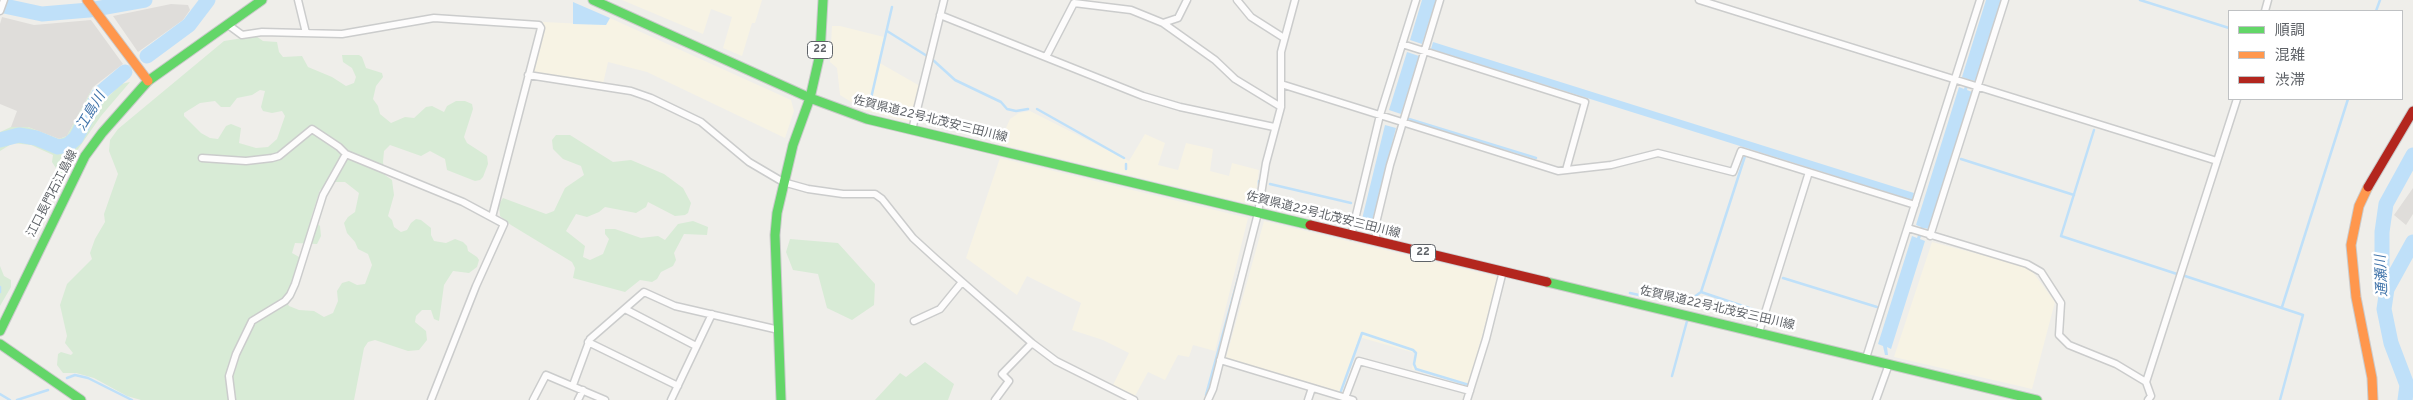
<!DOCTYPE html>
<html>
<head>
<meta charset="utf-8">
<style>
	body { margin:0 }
	#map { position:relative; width:2413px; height:400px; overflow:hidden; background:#efeeea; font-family:Overpass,"Noto Sans JP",sans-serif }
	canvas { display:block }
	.legend { position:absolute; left:2228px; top:10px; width:175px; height:90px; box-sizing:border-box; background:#fff; border:1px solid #bfc1c3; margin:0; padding:6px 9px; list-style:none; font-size:15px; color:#5f6368 }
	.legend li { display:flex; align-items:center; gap:10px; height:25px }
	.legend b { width:25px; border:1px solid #bfc1c3 }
</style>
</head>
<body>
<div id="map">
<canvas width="2413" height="400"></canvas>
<ul class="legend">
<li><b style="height:6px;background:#63d668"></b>順調</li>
<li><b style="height:6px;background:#ff974d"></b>混雑</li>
<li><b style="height:6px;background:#b3261e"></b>渋滞</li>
</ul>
</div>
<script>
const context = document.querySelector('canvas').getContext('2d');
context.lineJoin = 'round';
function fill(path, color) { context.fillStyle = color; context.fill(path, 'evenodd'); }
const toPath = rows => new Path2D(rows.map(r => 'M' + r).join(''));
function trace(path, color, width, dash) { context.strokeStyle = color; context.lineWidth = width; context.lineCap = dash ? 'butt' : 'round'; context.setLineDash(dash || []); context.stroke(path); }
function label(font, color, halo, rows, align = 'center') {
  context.font = font + ' Overpass,"Noto Sans JP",sans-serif'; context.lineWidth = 5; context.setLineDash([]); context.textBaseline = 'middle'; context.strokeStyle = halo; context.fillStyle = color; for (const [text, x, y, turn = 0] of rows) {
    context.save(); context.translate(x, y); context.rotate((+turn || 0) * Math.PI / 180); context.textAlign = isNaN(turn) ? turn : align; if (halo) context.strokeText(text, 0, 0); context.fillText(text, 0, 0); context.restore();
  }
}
const commercial = toPath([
	[622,0,762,0,755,23,752,23,742,56,723,48,732,17,711,9,703,34],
	[610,18,791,100,794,111,785,138,647,72,608,62,603,84,530,73,543,22,606,25],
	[832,26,840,26,884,37,878,62,920,86,912,123,864,110,840,95,837,68,830,62],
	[1030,111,1129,161,1145,134,1165,143,1158,165,1178,170,1186,143,1213,149,1210,171,1229,176,1232,163,1259,170,1254,205,999,144,1010,119,1019,113],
	[1000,158,1248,218,1215,351,1193,345,1189,357,1178,355,1165,380,1148,372,1135,396,1113,385,1129,353,1103,340,1072,330,1081,303,1027,276,1017,295,966,258],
	[1264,221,1498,277,1469,384,1412,369,1415,353,1359,337,1342,392,1226,358],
	[1932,242,2029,267,2055,302,2032,389,1894,357]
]);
const industrial = toPath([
	[171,4,188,5,190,10,183,20,138,52,113,16],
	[2,17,34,25,91,20,123,64,93,87,67,136,59,139,28,127,11,127,17,111,0,104,0,24],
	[2413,188,2413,214,2406,225,2394,215]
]);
const green = toPath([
	[256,36,263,41,277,42,279,52,283,57,302,56,308,67,332,77,346,86,354,83,356,77,352,68,343,62,342,55,359,55,362,57,366,68,382,73,383,77,376,86,373,99,378,106,380,114,391,123,405,117,414,118,426,107,432,106,444,112,447,106,456,101,465,101,472,104,473,109,464,137,467,143,487,156,488,164,483,177,480,180,475,181,447,170,445,159,430,151,421,156,390,145,384,151,383,162,385,175,392,180,394,195,388,216,392,220,394,227,401,232,407,230,411,223,416,219,421,220,431,228,431,235,434,241,446,243,455,239,463,242,467,246,468,251,477,257,479,260,477,267,469,273,453,271,444,285,439,321,434,319,431,310,422,310,416,316,415,322,426,331,427,340,419,350,408,351,375,340,368,342,364,348,354,400,141,400,127,396,94,378,76,373,63,373,57,365,58,354,61,352,71,355,73,353,65,343,67,336,60,305,67,284,92,259,90,253,95,239,105,222,104,214,118,174,109,151,110,140,118,129,224,41],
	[260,90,265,91,261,107,263,111,272,113,282,111,285,116,277,139,268,147,256,148,239,143,241,128,231,124,226,126,218,139,210,138,201,133,184,116,184,113,200,103,215,101,221,107,230,107,237,98,252,95],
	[334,182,345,182,359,193,355,212,348,217,344,223,347,233,355,242,358,249,368,254,372,265,365,284,357,285,349,281,342,283,337,291,338,301,333,313,324,317,314,311,299,310,289,306,284,297,292,285,301,258,292,253,295,243,317,244,321,236,320,226,311,218,320,190],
	[130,82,101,116,76,152,61,157,62,167,66,172,61,176,52,162,53,155,31,145,13,143,0,151,0,146,13,139,36,142,54,152,66,150,77,143,102,103,121,84],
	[93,87,71,137,63,142,57,143,27,132,12,133,0,138,0,132,11,127,28,127,59,139,67,136],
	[556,135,570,135,613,162,631,160,664,174,683,188,691,203,688,213,685,215,675,216,648,202,646,207,636,213,605,207,599,212,587,217,576,214,566,231,585,246,583,257,590,260,603,254,609,239,605,234,605,229,615,229,641,238,658,236,665,240,678,224,693,221,708,227,707,235,684,234,674,253,676,260,673,266,661,272,657,279,652,282,640,280,625,292,573,278,575,268,572,262,511,225,500,216,499,204,503,198,546,214,554,211,565,188,584,175,581,166,563,159,553,149,552,140],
	[790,239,838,243,875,284,874,305,852,320,827,308,818,274,793,270,786,252],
	[0,266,4,276,11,280,11,287,0,306],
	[925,362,954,384,948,400,875,400,900,373,906,377]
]);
const water = toPath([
	[1422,0,1436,0,1422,44,1410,40],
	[1986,0,2001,0,1975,81,1970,80,1967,90,1972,92,1929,229,1924,228,1920,239,1925,241,1891,349,1887,347,1888,355,1885,355,1883,346,1878,344,1912,236,1917,238,1921,227,1916,225,1959,87,1964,89,1967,79,1962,77],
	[573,2,610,18,606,25,573,24],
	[1433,42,1914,193,1912,200,1431,49],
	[1407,52,1419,56,1401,114,1389,110],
	[1385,125,1396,128,1372,222,1369,221,1366,224,1365,220,1362,219]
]);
const stream = toPath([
	[2140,0,2229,28],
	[2376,11,2380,0],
	[887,31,927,56],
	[933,60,955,80,1001,102,1007,109,1016,111,1028,109],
	[869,107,892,7],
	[1037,109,1124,158],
	[1409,119,1536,158],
	[2094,130,2061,236,2177,274],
	[1961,159,2074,195],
	[1126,164,1126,169],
	[1270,184,1351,203],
	[1259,185,1259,181],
	[1366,224,1372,231],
	[2185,276,2303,315,2280,400],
	[1783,278,1877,307],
	[0,287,0,292],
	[1701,292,1761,312],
	[1630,293,1639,295],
	[1652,298,1659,299,1662,290,1667,289,1694,297],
	[1692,307,1694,297,1701,292,1745,156],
	[2282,307,2348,99],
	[1672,376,1687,321],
	[67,378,75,375,88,378,132,400],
	[1341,391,1362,333,1413,350,1416,353,1414,364,1416,369,1469,385],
	[0,394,10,400],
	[1206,395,1242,264],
	[17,400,48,390]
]);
const river = toPath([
	[0,5,42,14,89,10,145,0],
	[147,56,189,25,208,0],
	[0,140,19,135,36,138,58,147,68,145,76,138,99,94,125,72],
	[2387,289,2413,242],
	[2405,400,2407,385,2391,343,2384,309,2387,289,2382,273,2382,232,2386,204,2413,155]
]);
const street = toPath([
	[298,0,306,33],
	[1237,0,1251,17,1284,38],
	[1699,0,2217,161],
	[0,11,4,0],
	[2265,11,2268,0],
	[940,15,1143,96,1180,107,1274,127],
	[1163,23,1178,18,1187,0],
	[227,24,242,35,262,32,342,34,434,18,539,25,541,28,492,217],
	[1402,44,1585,102,1566,170],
	[1046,57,1074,3,1131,10,1163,23,1215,60,1235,79,1281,107],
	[528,75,631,91,651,98,701,122,749,162,783,182,808,189,843,194,875,194,882,199,913,238,936,259,1032,343,1056,361,1134,400],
	[1281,84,1558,171,1611,165,1658,153,1733,172,1741,151,1915,205],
	[912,130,944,0],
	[202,158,246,161,272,158,279,156,312,129,339,147,346,154],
	[1908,228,2027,264,2041,272,2061,303,2059,335,2069,345,2116,364,2146,382],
	[1351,236,1380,115,1416,0],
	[1930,236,2005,0],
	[1376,241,1376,223,1390,165,1440,0],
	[625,309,696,346],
	[914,321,940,309,962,282],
	[1759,332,1809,172],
	[588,342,678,386],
	[1866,358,1980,0],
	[1220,360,1353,400],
	[573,385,590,339,644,292,675,306,779,330],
	[1345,398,1359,361,1470,391],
	[232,400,229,376,236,354,252,321,285,301,290,295,295,284,323,195,346,154,463,202,504,224,476,286,431,400],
	[533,400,546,375,605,400],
	[578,400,583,390],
	[671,400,712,314],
	[995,400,1009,381,1002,374,1032,343],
	[1208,400,1213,389,1258,213,1266,163,1281,107,1281,52,1295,0],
	[1308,400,1312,388],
	[1467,400,1486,339,1503,271],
	[1876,400,1889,364],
	[2148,400,2151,396,2146,382,2237,99]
]);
const fast = toPath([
	[593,0,810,98,793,145,777,213,775,235,781,400],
	[823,0,820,54,810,98,867,119,1310,225],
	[1547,282,2037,400],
	[0,331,85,156,102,133,148,81,262,0],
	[0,344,81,400]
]);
const slow = toPath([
	[87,0,148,81],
	[2368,187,2359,206,2351,245,2356,297,2372,378,2373,400]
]);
const jam = toPath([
	[2368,187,2413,111],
	[1310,225,1547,282]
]);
const shields = [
	[820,50,25],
	[1423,253,25]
];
const shieldNames = [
	["22",820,50],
	["22",1423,253]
];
const streetNames = [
	["佐賀県道22号北茂安三田川線",930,120,14],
	["江口長門石江島線",53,194,-63],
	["佐賀県道22号北茂安三田川線",1323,216,14],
	["佐賀県道22号北茂安三田川線",1717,309,13]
];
const waterNames = [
	["江島川",92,112,-59],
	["通瀬川",2383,276,-93]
];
fill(commercial, '#f7f3e4');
fill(industrial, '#dfddda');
fill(green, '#d8ebd6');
fill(water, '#bfe0f9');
trace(stream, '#bfe0f9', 2.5);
trace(river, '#bfe0f9', 15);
trace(street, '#cbcccc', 9);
trace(fast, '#cacacb', 11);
trace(slow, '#cacacb', 11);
trace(jam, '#cacacb', 11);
trace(street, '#fdfcfc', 6);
trace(fast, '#63d668', 9);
trace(slow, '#ff974d', 9);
trace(jam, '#b3261e', 9);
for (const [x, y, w] of shields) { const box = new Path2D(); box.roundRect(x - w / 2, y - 8.5, w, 17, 4); context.fillStyle = '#fff'; context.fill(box); trace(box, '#5f6368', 1); }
label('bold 11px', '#5f6368', null, shieldNames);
label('12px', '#5f6368', '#fff', streetNames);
label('italic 14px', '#4174aa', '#fff', waterNames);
</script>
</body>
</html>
